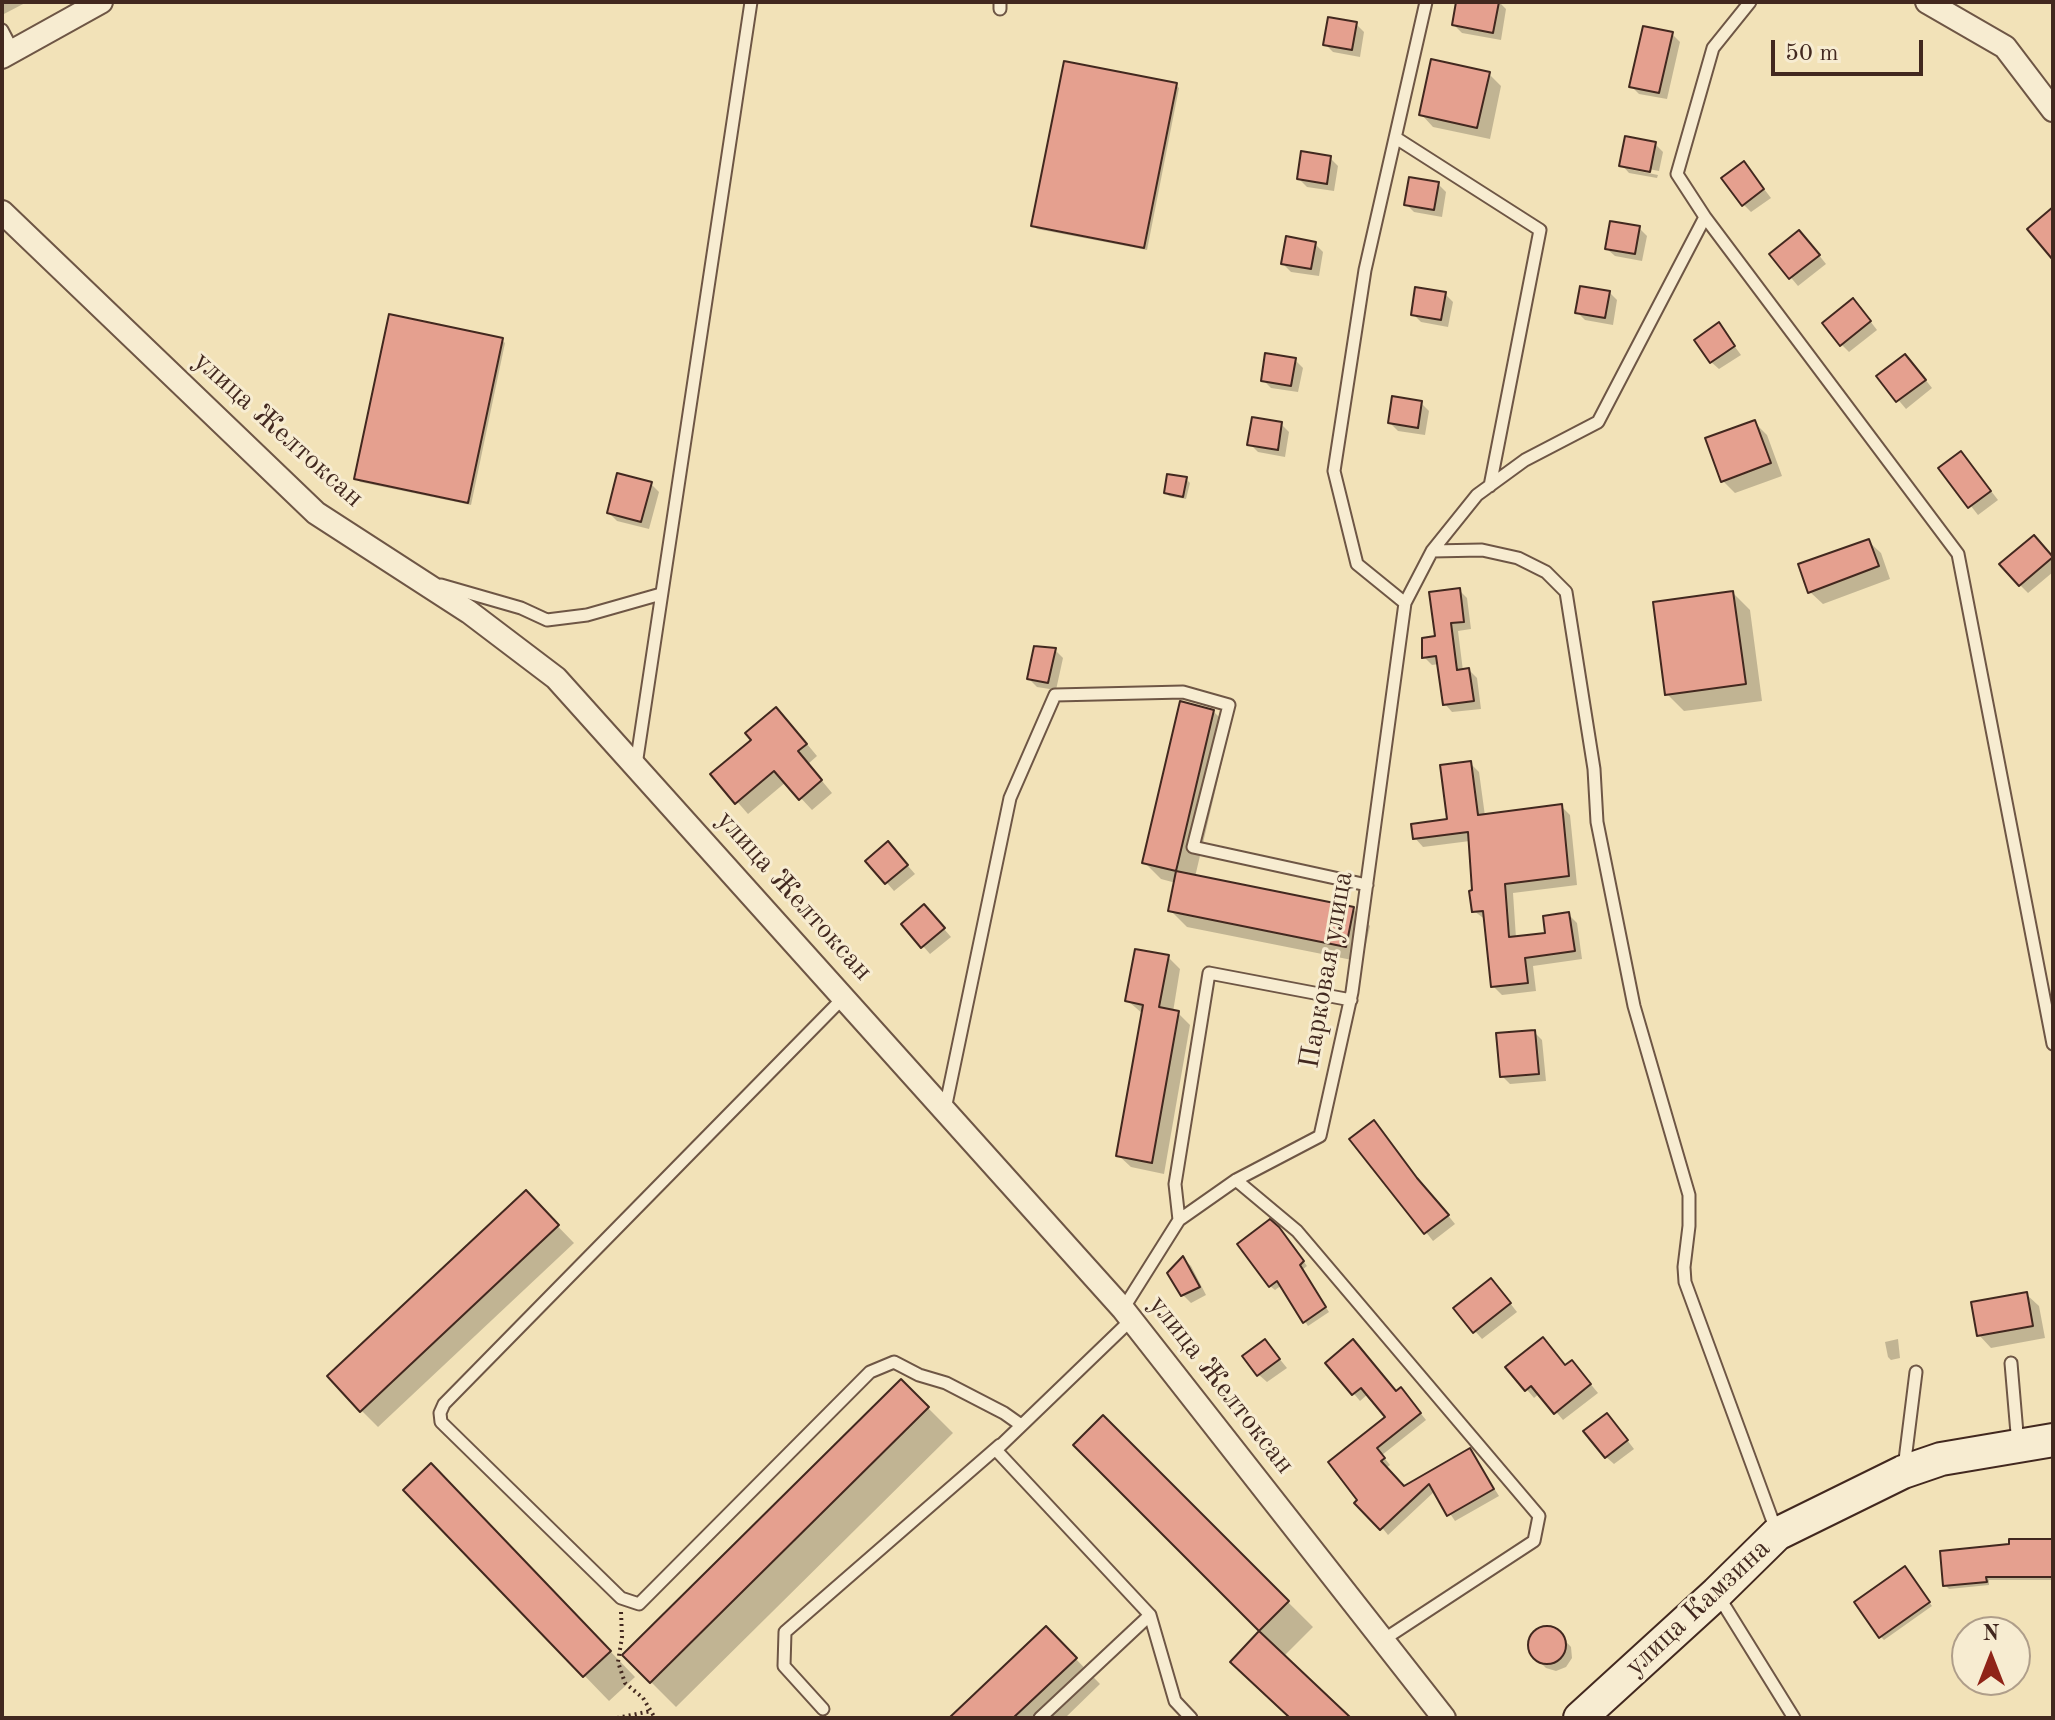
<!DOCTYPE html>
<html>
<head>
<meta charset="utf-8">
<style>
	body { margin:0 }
	#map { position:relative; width:2055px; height:1720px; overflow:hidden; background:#f2e2b8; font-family:"Old Standard TT",serif }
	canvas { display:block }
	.frame { position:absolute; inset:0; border:4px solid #42281f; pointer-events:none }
	.north { position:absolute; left:1951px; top:1616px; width:80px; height:80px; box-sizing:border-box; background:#f7ecd1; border:2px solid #af9e8a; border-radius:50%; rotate:0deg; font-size:22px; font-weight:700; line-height:32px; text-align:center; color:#42281f }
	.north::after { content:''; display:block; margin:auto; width:28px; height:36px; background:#8f2418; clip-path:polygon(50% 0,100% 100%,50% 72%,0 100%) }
	.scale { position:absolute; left:1771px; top:40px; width:152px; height:36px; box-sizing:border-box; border:4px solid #42281f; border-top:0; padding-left:10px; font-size:24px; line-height:28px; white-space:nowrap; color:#42281f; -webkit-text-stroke:6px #f7ecd1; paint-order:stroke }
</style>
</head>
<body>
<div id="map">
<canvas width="2055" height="1720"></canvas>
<div class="frame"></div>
<div class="north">N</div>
<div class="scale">50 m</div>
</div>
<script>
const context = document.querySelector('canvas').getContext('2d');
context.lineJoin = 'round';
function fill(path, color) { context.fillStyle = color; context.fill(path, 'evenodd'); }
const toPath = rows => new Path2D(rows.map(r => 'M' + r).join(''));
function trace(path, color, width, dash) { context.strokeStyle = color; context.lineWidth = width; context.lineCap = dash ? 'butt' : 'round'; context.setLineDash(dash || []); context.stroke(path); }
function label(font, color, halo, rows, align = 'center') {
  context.font = font + ' "Old Standard TT",serif'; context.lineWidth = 6; context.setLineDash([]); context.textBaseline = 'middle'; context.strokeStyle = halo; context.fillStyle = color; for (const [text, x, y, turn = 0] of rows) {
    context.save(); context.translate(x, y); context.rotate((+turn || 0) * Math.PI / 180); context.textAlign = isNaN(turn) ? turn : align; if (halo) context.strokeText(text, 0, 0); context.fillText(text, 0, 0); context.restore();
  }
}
const shadow = toPath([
	[2,2,27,2,2,15],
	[1458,2,1499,2,1506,9,1501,40,1462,33,1454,25],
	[1356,24,1364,32,1360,57,1333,52,1325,44],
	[1672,34,1680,42,1667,99,1639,94,1631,86],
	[1489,74,1501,86,1490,139,1433,127,1421,114],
	[1176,85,1179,88,1147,250,1037,229,1033,225],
	[1655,144,1663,152,1659,171,1628,165,1628,169,1658,175,1657,178,1629,173,1622,165],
	[1330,158,1338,166,1334,191,1307,187,1299,179],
	[1751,172,1771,198,1751,212,1743,204],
	[1438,184,1446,192,1442,217,1414,212,1406,204],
	[1639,228,1647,236,1642,261,1615,256,1607,249],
	[1807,240,1826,264,1798,286,1772,255],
	[1315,244,1323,252,1319,276,1291,272,1283,264],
	[1609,292,1617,300,1613,325,1585,320,1577,312],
	[1445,294,1453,302,1448,327,1421,322,1413,314],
	[1861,309,1877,330,1849,352,1841,344],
	[1719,325,1741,355,1719,369,1711,362],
	[502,340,505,343,471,505,360,482,356,478],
	[1295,360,1303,368,1298,392,1271,388,1263,380],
	[1913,364,1932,388,1906,409,1879,377],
	[1421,403,1429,411,1425,435,1398,431,1390,423],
	[1754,422,1767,435,1782,476,1735,493,1723,481],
	[1281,424,1289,432,1285,457,1258,452,1250,444],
	[1968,461,1998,500,1978,515,1941,468],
	[1186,479,1190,483,1186,499,1169,496,1166,493],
	[651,484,659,492,649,529,617,521,609,513],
	[1868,541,1881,553,1890,579,1823,604,1810,592],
	[2042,545,2053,558,2053,572,2028,593,2020,585],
	[1459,590,1467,598,1471,629,1458,631,1463,671,1469,670,1477,678,1481,709,1452,712,1445,704,1439,664,1432,665,1424,657,1437,638],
	[1733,593,1750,610,1762,701,1684,711,1667,694],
	[1055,650,1063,658,1056,690,1037,687,1029,679],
	[1213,711,1230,728,1195,877,1353,909,1370,926,1362,962,1187,927,1170,910,1176,883,1161,879,1144,862],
	[788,721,817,756,808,764,832,793,812,810,786,782,748,814,713,774],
	[1470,763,1479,772,1485,816,1561,806,1570,815,1577,885,1513,893,1516,938,1547,935,1568,914,1577,923,1582,959,1533,966,1536,991,1502,995,1493,986,1486,920,1474,911,1470,841,1423,847,1415,838,1449,821],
	[896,852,915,874,894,891,868,861],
	[932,915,951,937,930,954,923,946],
	[1168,957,1180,969,1173,1012,1178,1013,1190,1025,1164,1174,1131,1167,1118,1155,1143,1014,1128,1001],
	[1534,1032,1542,1040,1546,1081,1510,1084,1502,1076],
	[1374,1123,1455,1224,1433,1241,1352,1139],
	[542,1210,574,1243,378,1427,361,1410],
	[1284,1234,1307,1266,1302,1270,1329,1312,1308,1326,1282,1285,1275,1290,1270,1286],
	[1184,1259,1191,1266,1206,1295,1191,1303,1183,1295],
	[1499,1289,1517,1312,1482,1339,1475,1331],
	[2026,1294,2039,1306,2045,1338,1991,1348,1979,1335],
	[1898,1339,1900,1358,1891,1360,1888,1357,1885,1342],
	[1265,1341,1287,1368,1267,1382,1259,1375],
	[1328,1363,1407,1396,1426,1420,1382,1455,1390,1465,1386,1468,1404,1488,1470,1450,1499,1496,1455,1521,1435,1491,1388,1535,1330,1463,1388,1418,1368,1394,1360,1401],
	[1508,1367,1566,1367,1579,1370,1598,1393,1563,1420,1540,1393,1534,1398],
	[901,1381,953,1433,676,1707,624,1655],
	[1103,1418,1313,1627,1283,1657,1348,1718,1291,1718,1233,1662,1261,1631,1075,1445],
	[1614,1423,1634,1449,1614,1464,1606,1457],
	[405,1490,456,1491,635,1677,609,1701],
	[2053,1541,2053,1580,1989,1580,1989,1585,1949,1589,1945,1585],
	[1908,1572,1932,1606,1884,1640,1881,1637],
	[1046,1628,1100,1684,1065,1718,952,1718],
	[1549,1629,1558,1633,1571,1647,1572,1658,1566,1667,1556,1671,1546,1668,1537,1659,1530,1645,1533,1635]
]);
const building = toPath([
	[1456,2,1499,2,1493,33,1452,25,1456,2],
	[1328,17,1357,22,1352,50,1323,45,1328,17],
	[1643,26,1673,32,1659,93,1629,87,1643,26],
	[1431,59,1490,72,1477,128,1419,115,1431,59],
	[1064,61,1177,83,1144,248,1031,226,1064,61],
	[1625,136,1656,142,1650,172,1619,166,1625,136],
	[1301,151,1331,156,1327,184,1297,179,1301,151],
	[1744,161,1764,189,1742,206,1721,178,1744,161],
	[1409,177,1439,182,1434,210,1404,205,1409,177],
	[2053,207,2053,260,2027,229,2053,207],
	[1610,221,1640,226,1635,254,1605,249,1610,221],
	[1799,230,1820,255,1789,279,1769,254,1799,230],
	[1286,236,1316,242,1311,269,1281,264,1286,236],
	[1580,286,1610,291,1605,318,1575,313,1580,286],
	[1415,287,1446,292,1441,320,1411,315,1415,287],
	[1853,298,1871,321,1840,346,1822,323,1853,298],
	[389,314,503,338,468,503,354,479,389,314],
	[1719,322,1735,346,1710,363,1694,340,1719,322],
	[1265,353,1296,358,1291,386,1261,381,1265,353],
	[1905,354,1926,380,1896,402,1876,376,1905,354],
	[1392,396,1422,401,1418,428,1388,423,1392,396],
	[1252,417,1282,422,1278,450,1247,445,1252,417],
	[1755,420,1771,463,1721,482,1705,438,1755,420],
	[1961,451,1991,491,1968,508,1938,468,1961,451],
	[617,473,652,482,641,522,607,513,617,473],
	[1167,474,1187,477,1183,497,1164,493,1167,474],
	[2034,535,2053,557,2019,586,1999,564,2034,535],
	[1869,539,1879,566,1808,593,1798,564,1869,539],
	[1460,588,1464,622,1451,623,1457,670,1469,668,1474,701,1443,705,1436,656,1422,658,1422,638,1435,636,1429,592,1460,588],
	[1733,591,1746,684,1665,695,1653,602,1733,591],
	[1034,646,1056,648,1048,683,1027,679,1034,646],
	[1180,701,1214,710,1176,871,1142,863,1180,701],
	[776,707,807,744,798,751,822,780,799,800,774,771,735,804,710,774,751,740,745,733,776,707],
	[1471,761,1478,815,1562,804,1569,876,1505,884,1509,937,1545,933,1543,916,1569,912,1575,951,1525,958,1528,983,1491,987,1483,911,1472,912,1469,891,1472,890,1468,832,1413,839,1411,824,1447,819,1440,765,1471,761],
	[888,841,908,865,885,884,865,861,888,841],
	[1176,871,1354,907,1346,947,1168,911,1176,871],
	[924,904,945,928,921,948,901,924,924,904],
	[1135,949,1169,955,1159,1007,1179,1011,1152,1163,1116,1156,1143,1005,1125,1001,1135,949],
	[1535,1030,1539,1074,1500,1077,1496,1033,1535,1030],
	[1374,1120,1417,1178,1449,1215,1424,1234,1349,1139,1374,1120],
	[526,1190,559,1225,360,1412,327,1376,526,1190],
	[1270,1219,1279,1227,1304,1261,1300,1265,1326,1307,1303,1323,1277,1281,1269,1287,1237,1244,1270,1219],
	[1183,1256,1200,1287,1181,1296,1167,1273,1183,1256],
	[1491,1278,1511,1303,1473,1333,1453,1308,1491,1278],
	[2027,1292,2033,1326,1977,1336,1971,1302,2027,1292],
	[1543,1337,1565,1365,1572,1360,1591,1384,1554,1414,1531,1386,1525,1391,1505,1367,1543,1337],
	[1265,1339,1280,1359,1257,1376,1242,1356,1265,1339],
	[1353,1339,1396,1391,1401,1387,1421,1413,1377,1448,1385,1458,1381,1461,1404,1486,1470,1448,1494,1489,1447,1516,1429,1484,1380,1530,1354,1503,1357,1500,1328,1462,1385,1417,1361,1388,1352,1395,1325,1363,1353,1339],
	[901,1379,929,1407,650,1683,622,1655,901,1379],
	[1607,1413,1628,1440,1605,1458,1583,1431,1607,1413],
	[1103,1415,1289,1601,1259,1631,1073,1445,1103,1415],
	[431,1463,611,1651,583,1677,403,1490,431,1463],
	[2009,1539,2053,1539,2053,1577,1986,1577,1987,1582,1943,1586,1940,1551,2009,1544,2009,1539],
	[1905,1566,1930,1602,1879,1638,1854,1602,1905,1566],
	[1046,1626,1077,1658,1013,1718,949,1718,1046,1626],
	'1528 1645a19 19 0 1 1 38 0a19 19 0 1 1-38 0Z',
	[1259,1631,1351,1718,1290,1718,1230,1662,1259,1631]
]);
const path = toPath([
	[621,1612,622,1637,618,1662,625,1683,643,1698,655,1718],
	[617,1718,651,1711]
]);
const lane = toPath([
	[1000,2,1000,9],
	[2,30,13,51],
	[1396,138,1540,230,1490,486],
	[1705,217,1958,554,2053,1044],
	[1432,551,1482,550,1518,558,1546,572,1566,592,1594,769,1597,822,1634,1006,1689,1195,1689,1226,1684,1267,1685,1282,1776,1530],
	[441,585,521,608,547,620,587,615,661,594],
	[1405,603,1357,564,1334,471,1365,270,1426,2],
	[636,765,751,2],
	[844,997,444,1404,440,1413,441,1422,621,1598,639,1604,870,1372,894,1362,919,1375,946,1383,1004,1413,1021,1425],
	[945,1109,1010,798,1055,695,1183,692,1229,705,1193,847,1367,885],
	[1236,1180,1297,1231,1539,1516,1534,1541,1383,1640],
	[1179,1220,1175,1184,1209,973,1351,1000],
	[1123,1309,1179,1220,1236,1180,1320,1136,1352,992,1405,603,1432,551,1477,495,1525,460,1598,422,1705,217,1677,174,1713,48,1750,2],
	[1131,1320,996,1450,1150,1615,1175,1701,1191,1718],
	[2011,1363,2018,1445],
	[1904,1468,1916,1372],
	[1719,1597,1794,1718],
	[823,1709,784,1666,785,1632,1000,1445],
	[1040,1718,1150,1615]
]);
const street = toPath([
	[1927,2,2005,47,2053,110],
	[2,57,101,2],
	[2,212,316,513,469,612,556,678,1123,1309,1444,1718]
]);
const secondary = toPath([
	[1580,1718,1717,1593,1777,1534,1903,1472,1941,1459,2053,1440]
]);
const streetNames = [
	["улица Желтоксан",278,430,42],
	["улица Желтоксан",794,896,48],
	["Парковая улица",1327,970,-80],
	["улица Желтоксан",1221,1385,52],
	["улица Камзина",1698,1608,-43]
];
fill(shadow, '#0003');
fill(building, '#e5a08f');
trace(building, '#42281f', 2);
trace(lane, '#6e5645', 15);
trace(street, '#6e5645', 26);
trace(secondary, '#42281f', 36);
trace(path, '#42281f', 4, [2, 4]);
trace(lane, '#f7ecd1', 11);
trace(street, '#f7ecd1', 22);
trace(secondary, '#f7ecd1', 32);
label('28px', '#42281f', '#f7ecd1', streetNames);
</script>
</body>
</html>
